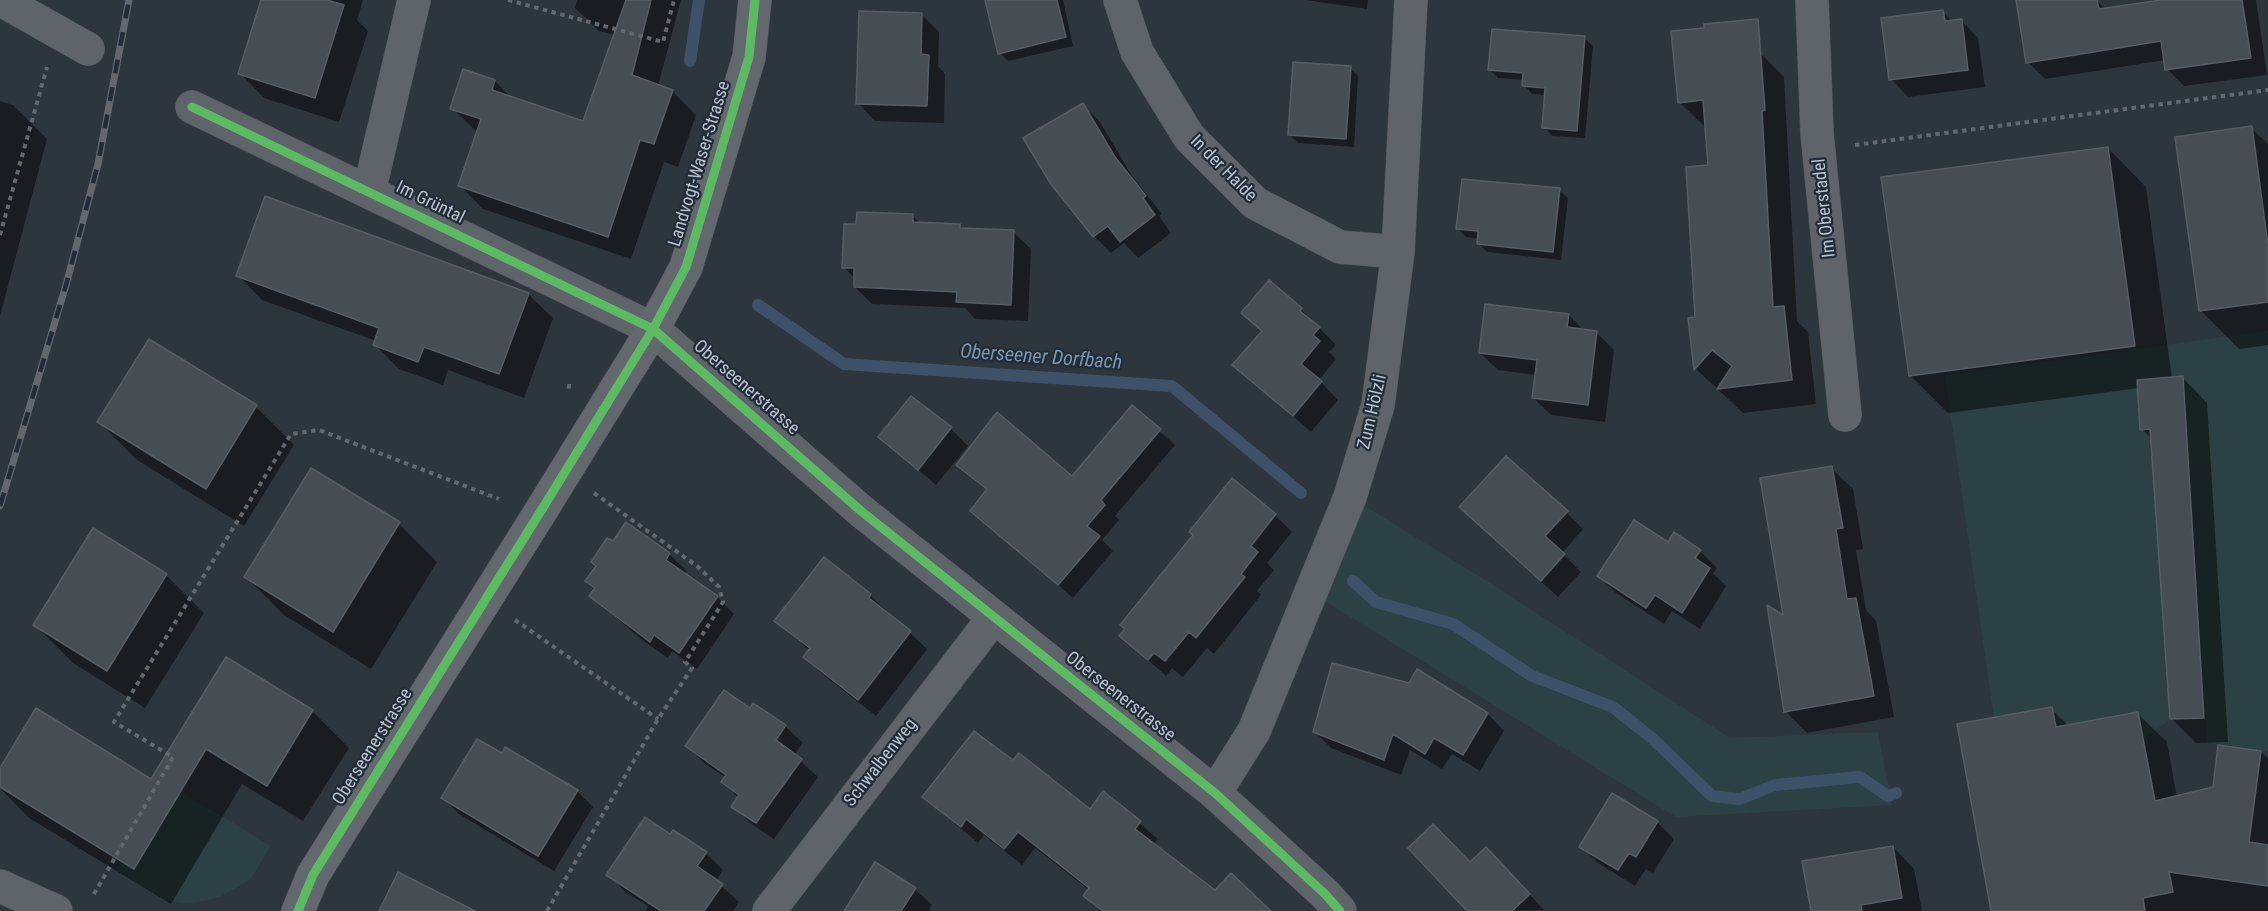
<!DOCTYPE html>
<html>
<head>
<meta charset="utf-8">
<style>
	body { margin:0 }
	canvas { display:block; background:#2e363d }
</style>
</head>
<body>
<canvas width="2268" height="911"></canvas>
<script>
const context = document.querySelector('canvas').getContext('2d');
context.lineJoin = 'round';
function fill(path, color) { context.fillStyle = color; context.fill(path, 'evenodd'); }
const toPath = rows => new Path2D(rows.map(r => 'M' + r).join(''));
function trace(path, color, width, dash) { context.strokeStyle = color; context.lineWidth = width; context.lineCap = dash ? 'butt' : 'round'; context.setLineDash(dash || []); context.stroke(path); }
function label(font, color, halo, rows, align = 'center') {
  context.font = font + ' "Roboto Condensed",sans-serif'; context.lineWidth = 4.5; context.setLineDash([]); context.textBaseline = 'middle'; context.strokeStyle = halo; context.fillStyle = color; for (const [text, x, y, turn = 0] of rows) {
    context.save(); context.translate(x, y); context.rotate((+turn || 0) * Math.PI / 180); context.textAlign = isNaN(turn) ? turn : align; if (halo) context.strokeText(text, 0, 0); context.fillText(text, 0, 0); context.restore();
  }
}
const green = toPath([
	[2268,331,2268,752,2207,742,2183,376,2137,380,2140,429,2150,429,2170,719,2143,740,2134,742,2129,714,2056,727,1994,718,1945,375],
	[1350,497,1490,583,1730,738,1878,732,1892,805,1676,817,1310,592],
	[168,784,271,846,250,880,220,897,189,904,165,900,116,869]
]);
const shadow = toPath([
	[263,0,363,0,357,20,368,31,339,122,264,98,240,73],
	[577,0,681,0,658,86,672,91,696,115,678,167,664,162,631,259,483,209,460,186,478,133,452,108,464,71,495,81,512,99,584,123,615,35,599,31,575,8],
	[987,0,1063,0,1073,46,1008,61,1000,53],
	[1305,0,1368,0,1367,9],
	[2028,0,2097,1,2105,9,2170,0,2256,0,2267,75,2184,86,2167,69,2165,60,2045,79,2028,62],
	[1943,12,1952,21,1961,20,1978,38,1985,87,1908,97,1891,79],
	[921,14,939,32,938,66,945,74,944,123,875,121,858,103],
	[1584,38,1593,46,1585,138,1552,136,1544,127,1546,95,1532,94,1524,85,1524,80,1498,78,1490,70],
	[1760,53,1784,77,1797,321,1808,332,1816,404,1743,413,1696,369,1690,319,1696,318,1710,167,1706,126,1704,126,1679,102],
	[1350,68,1358,76,1354,147,1298,143,1289,134],
	[0,101,13,105,47,139,0,316],
	[1083,105,1100,122,1132,176,1162,214,1159,216,1171,233,1138,258,1124,243,1111,253,1094,236],
	[2251,128,2268,144,2268,345,2239,349,2201,311],
	[2108,148,2146,187,2172,379,2183,378,2207,403,2228,742,2196,743,2171,718,2152,439,2142,429,2139,388,1948,413,1910,375],
	[1559,190,1568,198,1561,260,1487,252,1478,243,1479,239,1466,237,1458,229],
	[913,216,920,224,959,225,964,230,1013,232,1031,249,1028,321,975,319,965,308,872,304,855,287,855,279,844,267,858,226],
	[238,275,528,294,553,318,524,398,448,370,443,385,399,369,375,345,376,341,262,300],
	[1301,309,1336,345,1329,352,1336,359,1319,380,1338,400,1311,432,1234,365,1263,332,1243,313],
	[1569,315,1584,331,1597,333,1614,350,1605,422,1551,415,1533,398,1536,375,1498,370,1480,353],
	[149,341,256,407,294,445,244,526,137,460,99,422],
	[1132,407,1175,445,1115,516,1119,520,1102,540,1113,551,1073,598,972,510,988,491,958,465,1072,478],
	[951,429,968,446,936,485,880,437],
	[1831,468,1853,489,1863,549,1856,550,1866,610,1876,621,1894,717,1807,733,1786,712],
	[311,470,399,524,437,562,371,669,284,615,246,577],
	[1566,512,1583,529,1562,553,1581,572,1558,597,1478,524],
	[1275,515,1292,532,1267,563,1274,570,1257,591,1261,595,1214,654,1207,648,1183,677,1172,668,1166,676,1121,636],
	[626,524,669,554,687,571,684,575,717,597,734,614,697,669,672,651,668,658,642,640,591,596,596,589,587,581],
	[1669,544,1700,551,1717,568,1713,573,1726,586,1700,629,1672,611,1664,624,1616,593,1599,576],
	[824,559,870,595,927,649,876,716,822,674,805,657,810,651,776,621],
	[166,575,204,613,145,708,73,663,35,625],
	[227,659,312,711,349,748,303,821,242,784,171,904,29,818,0,788,0,770,152,781],
	[1418,671,1488,714,1504,731,1480,771,1452,754,1442,769,1410,750,1401,775,1331,748,1314,731,1409,685],
	[754,705,785,726,803,743,794,755,818,777,774,839,750,823,733,806,739,798,723,782,726,778,704,763,687,746,750,710],
	[2051,709,2069,726,2138,714,2167,742,2177,798,2214,789,2261,752,2268,759,2268,911,1993,911],
	[1013,762,1090,811,1104,793,1158,839,1153,844,1215,892,1269,911,1101,911,1085,895,1089,890,1035,848,1022,865,984,835,978,843,924,797],
	[577,791,593,807,554,871,459,814,443,798],
	[1657,822,1674,839,1653,873,1646,869,1635,886,1598,863,1581,846],
	[671,836,706,853,723,870,716,881,739,902,733,911,646,911,648,906,625,892,608,874],
	[1893,847,1914,869,1922,911,1813,911],
	[1470,864,1501,864,1544,910,1469,911],
	[915,889,932,905,929,909,932,911,846,911]
]);
const stream = toPath([
	[690,61,699,0],
	[758,305,844,364,1172,386,1301,493],
	[1353,581,1376,602,1453,624,1532,676,1613,707,1653,739,1712,796,1740,799,1775,785,1860,777,1888,796,1896,793]
]);
const building = toPath([
	[261,0,327,0,344,5,315,98,238,74,261,0],
	[626,0,651,0,632,75,673,90,654,144,640,140,608,237,458,186,481,119,450,109,463,69,495,80,492,90,583,121,626,0],
	[985,0,1057,0,1066,37,998,54,985,0],
	[2016,0,2097,0,2099,9,2161,0,2242,0,2251,58,2165,70,2161,41,2026,63,2016,0],
	[1943,10,1945,21,1962,19,1968,70,1889,80,1881,18,1943,10],
	[859,11,922,13,921,54,929,55,927,106,856,104,859,11],
	[1758,19,1765,110,1762,111,1773,307,1784,306,1792,380,1717,389,1732,366,1712,350,1694,370,1688,318,1695,317,1686,167,1708,165,1703,100,1678,103,1671,31,1704,28,1704,24,1758,19],
	[1492,29,1585,36,1577,131,1542,128,1545,88,1522,86,1523,73,1488,70,1492,29],
	[1293,62,1351,66,1346,139,1288,135,1293,62],
	[1083,103,1115,157,1146,196,1143,198,1155,215,1120,242,1108,226,1093,237,1051,184,1023,138,1083,103],
	[2252,126,2268,245,2268,302,2199,311,2175,137,2252,126],
	[2108,147,2135,346,1909,376,1881,177,2108,147],
	[1462,179,1560,188,1553,252,1477,244,1478,231,1456,229,1462,179],
	[265,196,529,293,499,374,424,347,418,362,373,345,379,328,236,276,265,196],
	[857,212,913,214,913,222,960,224,960,228,1014,230,1011,305,956,302,957,292,854,287,854,268,842,268,844,224,856,224,857,212],
	[1269,280,1302,308,1300,311,1320,327,1313,335,1320,341,1301,364,1322,381,1293,416,1232,365,1262,331,1241,313,1269,280],
	[1485,304,1569,314,1567,327,1597,331,1588,405,1532,398,1537,360,1479,353,1485,304],
	[149,339,257,405,206,489,97,422,149,339],
	[2183,376,2204,718,2170,719,2150,429,2140,430,2137,380,2183,376],
	[911,396,952,427,918,470,878,437,911,396],
	[1132,405,1161,429,1101,500,1105,505,1087,526,1100,536,1058,585,970,511,987,489,956,465,997,412,1072,476,1132,405],
	[1506,456,1568,511,1545,536,1565,554,1541,581,1459,507,1506,456],
	[1832,466,1843,528,1836,529,1847,599,1856,598,1874,696,1784,712,1767,605,1783,615,1760,478,1832,466],
	[311,468,400,522,333,632,244,577,311,468],
	[1232,478,1276,514,1251,546,1258,552,1241,574,1245,577,1196,638,1189,632,1165,661,1154,653,1148,660,1119,636,1125,629,1120,625,1193,535,1189,532,1232,478],
	[1634,520,1668,542,1674,532,1701,550,1695,558,1710,568,1682,613,1655,595,1646,608,1597,576,1634,520],
	[626,522,670,553,666,560,718,596,679,653,654,635,650,642,589,596,595,588,585,581,596,566,591,562,607,538,613,541,626,522],
	[93,528,167,574,107,671,33,625,93,528],
	[824,557,871,594,869,598,911,631,858,700,803,657,810,648,774,621,824,557],
	[226,657,313,710,267,786,206,749,134,869,0,787,0,768,36,708,151,779,226,657],
	[1332,663,1409,683,1417,669,1488,713,1463,755,1434,738,1425,754,1393,734,1384,760,1313,732,1332,663],
	[724,690,750,708,753,703,786,725,776,740,802,759,756,823,731,807,739,795,721,782,726,775,685,746,724,690],
	[2052,707,2056,727,2138,712,2155,801,2213,787,2218,745,2261,751,2249,842,2268,845,2268,886,2169,872,2173,892,2143,898,2145,911,1991,911,1957,724,2052,707],
	[974,731,1013,760,1019,753,1090,809,1103,791,1141,821,1135,829,1215,890,1231,873,1271,911,1103,911,1083,896,1089,888,1018,832,1004,849,966,819,961,827,922,797,974,731],
	[477,739,502,753,505,747,578,790,538,856,441,798,477,739],
	[1612,793,1658,821,1636,857,1629,853,1618,870,1579,847,1612,793],
	[645,817,670,834,673,830,707,852,697,866,723,884,704,911,661,911,606,875,645,817],
	[1433,824,1470,862,1486,847,1530,894,1512,911,1467,911,1408,848,1433,824],
	[1893,846,1902,898,1861,905,1862,911,1811,911,1802,861,1893,846],
	[875,862,916,888,901,911,844,911,875,862],
	[398,872,475,911,379,911,398,872]
]);
const path = toPath([
	[508,0,663,42,674,0],
	[1855,145,2268,90],
	[0,235,47,67],
	[569,384,569,393],
	[515,620,658,719],
	[94,894,173,757,114,722,291,434,319,430,499,499],
	[547,911,658,719,692,668,685,662,723,602,719,587,697,566,594,493]
]);
const street = toPath([
	[1,0,88,49],
	[1120,0,1137,52,1189,137,1255,203,1340,247,1398,252],
	[1812,0,1817,133,1845,415],
	[192,107,653,329,861,511,1215,793,1325,894,1340,911],
	[369,192,414,0],
	[1215,793,1254,731,1350,497,1378,405,1398,252,1411,0],
	[0,886,56,911],
	[769,911,994,617]
]);
const secondary = toPath([
	[298,911,313,875,544,506,653,329,686,267,749,57,755,0]
]);
const rail = toPath([
	[0,506,66,285,98,164,129,0]
]);
const cycleway = toPath([
	[192,107,653,329,861,511,1215,793,1325,894,1340,911],
	[298,911,313,875,544,506,653,329,686,267,749,57,755,0]
]);
const streetNames = [
	["Landvogt-Waser-Strasse",700,164,-73],
	["In der Halde",1223,169,45],
	["Im Grüntal",430,203,26],
	["Im Oberstadel",1825,208,-96],
	["Oberseenerstrasse",746,388,41],
	["Zum Hölzli",1373,412,-77],
	["Oberseenerstrasse",1120,697,38],
	["Oberseenerstrasse",373,747,-58],
	["Schwalbenweg",881,763,-52]
];
const waterNames = [
	["Oberseener Dorfbach",1041,358,4]
];
fill(green, '#2b4143');
fill(shadow, '#0007');
trace(stream, '#3d5268', 12);
fill(building, '#464d53');
trace(building, '#575d64', 1.5);
trace(street, '#4d5257', 34);
trace(secondary, '#4d5257', 34);
trace(path, '#62686e', 4, [4.5, 4.5]);
trace(street, '#5e646a', 33);
trace(secondary, '#63686f', 33);
trace(rail, '#63686e', 7);
trace(rail, '#212c38', 4.5, [14]);
trace(cycleway, '#5cba63', 9);
label('18px', '#bac2cc', '#212c38', streetNames);
label('italic 20px', '#7b96ae', '#212c38', waterNames);
</script>
</body>
</html>
